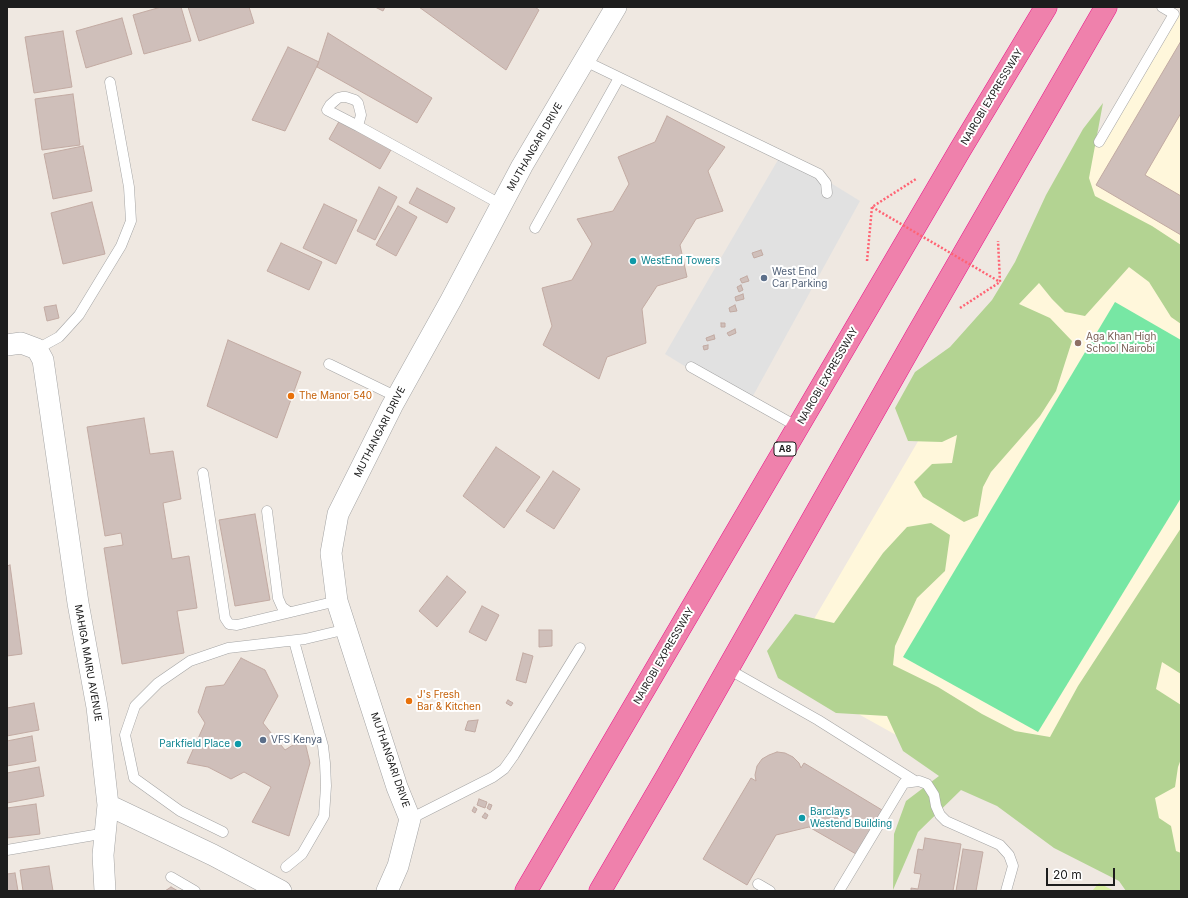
<!DOCTYPE html>
<html>
<head>
<meta charset="utf-8">
<style>
	body { margin:0 }
	#map { position:relative; width:1188px; height:898px; overflow:hidden; background:#efe8e1; font-family:Inter,sans-serif }
	canvas { display:block }
	.frame { position:absolute; inset:0; border:8px solid #1d1d1d; pointer-events:none }
	.scale { position:absolute; left:1046px; top:868px; width:69px; height:18px; box-sizing:border-box; border:2px solid #1d1d1d; border-top:0; padding-left:5px; font-size:12px; line-height:14px; white-space:nowrap; color:#1d1d1d; -webkit-text-stroke:3px #fff; paint-order:stroke }
</style>
</head>
<body>
<div id="map">
<canvas width="1188" height="898"></canvas>
<div class="frame"></div>
<div class="scale">20 m</div>
</div>
<script>
const context = document.querySelector('canvas').getContext('2d');
context.lineJoin = 'round';
function fill(path, color) { context.fillStyle = color; context.fill(path, 'evenodd'); }
const toPath = rows => new Path2D(rows.map(r => 'M' + r).join(''));
function trace(path, color, width, dash) { context.strokeStyle = color; context.lineWidth = width; context.lineCap = dash ? 'butt' : 'round'; context.setLineDash(dash || []); context.stroke(path); }
function label(font, color, halo, rows, align = 'center') {
  context.font = font + ' Inter,sans-serif'; context.lineWidth = 4; context.setLineDash([]); context.textBaseline = 'middle'; context.strokeStyle = halo; context.fillStyle = color; for (const [text, x, y, turn = 0] of rows) {
    context.save(); context.translate(x, y); context.rotate((+turn || 0) * Math.PI / 180); context.textAlign = isNaN(turn) ? turn : align; if (halo) context.strokeText(text, 0, 0); context.fillText(text, 0, 0); context.restore();
  }
}
const education = toPath([
	[1171,9,1181,14,1181,891,1176,891,783,672]
]);
const grass = toPath([
	[1099,883,1114,891,1092,891]
]);
const forest = toPath([
	[1103,103,1089,178,1095,196,1152,226,1181,245,1181,324,1171,317,1149,282,1129,267,1085,316,1065,312,1052,299,1039,283,1019,304,1050,318,1072,341,1056,391,1040,416,991,472,983,487,978,516,964,522,923,497,914,482,932,464,952,463,957,435,942,442,908,441,895,408,915,372,950,347,992,300,1015,262,1046,195,1083,129],
	[931,523,950,535,945,571,917,598,895,646,893,665,938,687,982,714,1015,731,1050,737,1078,686,1181,528,1181,674,1162,662,1156,689,1181,705,1181,759,1178,767,1175,787,1155,798,1159,818,1171,826,1176,851,1181,853,1181,891,1126,891,1119,881,1054,848,997,806,961,790,918,832,893,890,894,834,906,801,939,776,903,751,887,716,836,713,778,678,767,651,795,614,834,623,883,553,907,527]
]);
const pitch = toPath([
	[1115,302,1181,340,1181,498,1038,732,903,657]
]);
const parking = toPath([
	[782,153,860,201,748,405,665,354]
]);
const building = toPath([
	[161,7,181,7,191,41,144,54,133,15,161,7],
	[188,7,249,7,254,23,199,41,188,7],
	[375,7,385,7,383,11,375,7],
	[419,7,535,7,539,10,506,70,419,7],
	[122,18,132,54,86,68,76,31,122,18],
	[63,31,72,87,34,93,25,37,63,31],
	[328,33,432,98,417,123,317,67,328,33],
	[1181,41,1181,113,1145,175,1181,196,1181,235,1096,185,1181,41],
	[288,47,319,62,285,131,252,120,288,47],
	[73,94,80,145,42,150,35,99,73,94],
	[667,116,725,147,708,171,723,211,696,219,680,245,687,277,657,286,642,309,646,343,607,357,599,379,543,345,552,326,542,288,572,280,592,244,577,219,613,211,629,184,618,157,655,142,667,116],
	[341,118,392,148,380,169,329,139,341,118],
	[83,146,92,191,53,199,44,154,83,146],
	[379,187,397,197,375,240,357,231,379,187],
	[417,188,455,208,447,223,409,203,417,188],
	[92,202,105,254,63,264,51,213,92,202],
	[324,204,357,220,336,264,303,248,324,204],
	[398,206,417,217,396,256,376,245,398,206],
	[281,243,322,262,309,290,267,271,281,243],
	[761,250,763,255,754,258,752,253,761,250],
	[747,276,749,281,742,283,740,279,747,276],
	[741,285,743,290,739,292,737,287,741,285],
	[743,294,744,299,736,301,735,297,743,294],
	[56,305,59,318,47,321,44,307,56,305],
	[735,305,737,311,730,312,729,308,735,305],
	[721,323,725,323,725,327,721,327,721,323],
	[735,329,736,333,729,336,727,333,735,329],
	[714,335,715,339,707,341,706,338,714,335],
	[228,340,301,372,277,438,207,406,228,340],
	[708,345,708,349,704,350,703,346,708,345],
	[144,418,150,454,173,451,181,499,163,503,172,559,189,556,197,608,177,611,184,653,122,664,104,548,123,545,121,533,105,536,87,427,144,418],
	[496,447,540,477,504,528,463,496,496,447],
	[553,471,580,489,554,529,526,511,553,471],
	[255,514,270,600,235,606,219,520,255,514],
	[10,565,22,654,7,656,7,566,10,565],
	[447,576,466,592,437,627,419,611,447,576],
	[482,606,499,615,486,641,469,632,482,606],
	[539,630,552,630,552,646,539,647,539,630],
	[523,653,533,656,526,683,516,680,523,653],
	[241,658,265,670,278,696,263,723,285,750,304,738,310,763,289,836,252,822,271,787,244,772,231,779,208,767,187,763,205,723,198,712,206,687,224,685,241,658],
	[508,700,513,703,511,706,506,703,508,700],
	[34,703,39,730,7,736,7,708,34,703],
	[478,720,475,732,465,730,468,721,478,720],
	[32,736,36,761,7,766,7,741,32,736],
	[777,752,785,753,793,757,799,763,801,768,804,763,882,810,856,854,809,827,776,835,747,885,703,859,751,778,756,781,755,775,757,766,762,759,769,755,777,752],
	[39,767,44,796,7,803,7,773,39,767],
	[479,799,487,802,485,808,477,805,479,799],
	[36,804,40,834,7,838,7,808,36,804],
	[489,804,492,805,490,810,487,808,489,804],
	[474,807,477,809,475,813,472,811,474,807],
	[485,813,488,815,486,819,482,817,485,813],
	[925,838,961,844,953,891,911,891,911,888,918,889,921,874,914,873,918,849,923,850,925,838],
	[963,849,983,852,976,891,956,891,963,849],
	[49,866,53,891,23,891,20,870,49,866],
	[15,873,18,891,7,891,7,874,15,873],
	[171,887,178,891,165,891,171,887]
]);
const path = toPath([
	[867,261,872,207,916,179],
	[960,308,1000,282,998,241]
]);
const lane = toPath([
	[585,61,819,174,826,183,827,193],
	[358,126,361,115,358,103,355,100,346,97,342,97,338,98,330,105,327,110,358,126,502,205],
	[1099,142,1174,14,1162,7],
	[535,228,619,78],
	[37,349,59,337,79,315,121,246,131,221,129,187,110,82],
	[329,364,397,397],
	[691,367,798,427],
	[203,473,225,618,229,624,237,625,337,601],
	[267,511,278,598,282,607,289,612],
	[728,669,818,720,915,781],
	[410,819,493,777,504,769,514,755,580,648],
	[223,832,180,811,134,778,125,735,135,706,158,683,190,661,228,648,305,639,347,629],
	[7,850,106,833],
	[286,867,302,854,324,816,326,786,325,763,323,746,294,641],
	[171,877,195,891],
	[758,884,770,891],
	[839,891,904,783,919,781,927,784,934,795,936,806,940,815,946,821,1000,845,1009,855,1013,866,1006,891]
]);
const street = toPath([
	[7,345,21,343,37,349,43,360,78,603,97,707,108,805,213,855,281,891],
	[105,891,103,855,108,805],
	[387,891,398,866,410,819,397,787,337,601,331,553,338,514,392,406,451,300,522,166,616,7]
]);
const highway = toPath([
	[526,891,960,150,1046,7],
	[600,891,667,776,917,335,1106,7]
]);
const pathBridge = toPath([
	[872,207,1000,282]
]);
const markers = [
	[633,261,4,"#0f9aa8"],
	[764,278,4,"#5c6f8a"],
	[1078,343,4,"#8d6e63"],
	[291,396,4,"#e8710a"],
	[409,701,4,"#e8710a"],
	[263,740,4,"#5c6f8a"],
	[238,744,4,"#0f9aa8"],
	[802,818,4,"#0f9aa8"]
];
const shields = [
	[785,449,22]
];
const shieldNames = [
	["A8",785,449]
];
const streetNames = [
	["NAIROBI EXPRESSWAY",992,97,-59],
	["MUTHANGARI DRIVE",535,147,-60],
	["NAIROBI EXPRESSWAY",828,376,-60],
	["MUTHANGARI DRIVE",380,432,-63],
	["NAIROBI EXPRESSWAY",664,656,-60],
	["MAHIGA MAIRU AVENUE",88,663,80],
	["MUTHANGARI DRIVE",390,760,71]
];
const cultureNames = [
	["WestEnd Towers",641,261],
	["Parkfield Place",230,744,"right"],
	["Barclays",810,812],
	["Westend Building",810,824]
];
const serviceNames = [
	["West End",772,272],
	["Car Parking",772,284],
	["VFS Kenya",271,740]
];
const educationNames = [
	["Aga Khan High",1086,337],
	["School Nairobi",1086,349]
];
const foodNames = [
	["The Manor 540",299,396],
	["J's Fresh",417,695],
	["Bar & Kitchen",417,707]
];
fill(education, '#fff7db');
fill(grass, '#d8efa1');
fill(forest, '#b3d392');
fill(pitch, '#77e7a4');
fill(parking, '#e1e1e1');
fill(building, '#cfbfba');
trace(building, '#c2aaa2', 1);
trace(lane, '#a4a4a4', 11);
trace(street, '#a4a4a4', 22);
trace(highway, '#ea1289', 23);
trace(path, '#ff6373', 2.5, [2, 2]);
trace(lane, '#fff', 10);
trace(street, '#fff', 21);
trace(highway, '#ef81ac', 22);
trace(pathBridge, '#ff6373', 2.5, [2, 2]);
for (const [x, y, r, color] of markers) { const dot = new Path2D(); dot.arc(x, y, r, 0, 2 * Math.PI); context.fillStyle = color; context.fill(dot); trace(dot, '#fff', 1.5); }
for (const [x, y, w] of shields) { const box = new Path2D(); box.roundRect(x - w / 2, y - 7, w, 14, 3); context.fillStyle = '#fff'; context.fill(box); trace(box, '#1d1d1d', 1); }
label('bold 9px', '#1d1d1d', null, shieldNames);
label('10px', '#1d1d1d', '#fff', streetNames);
label('10px', '#0d838f', '#fff', cultureNames, 'left');
label('10px', '#4e5e75', '#fff', serviceNames, 'left');
label('10px', '#785e54', '#fff', educationNames, 'left');
label('10px', '#c56008', '#fff', foodNames, 'left');
</script>
</body>
</html>
